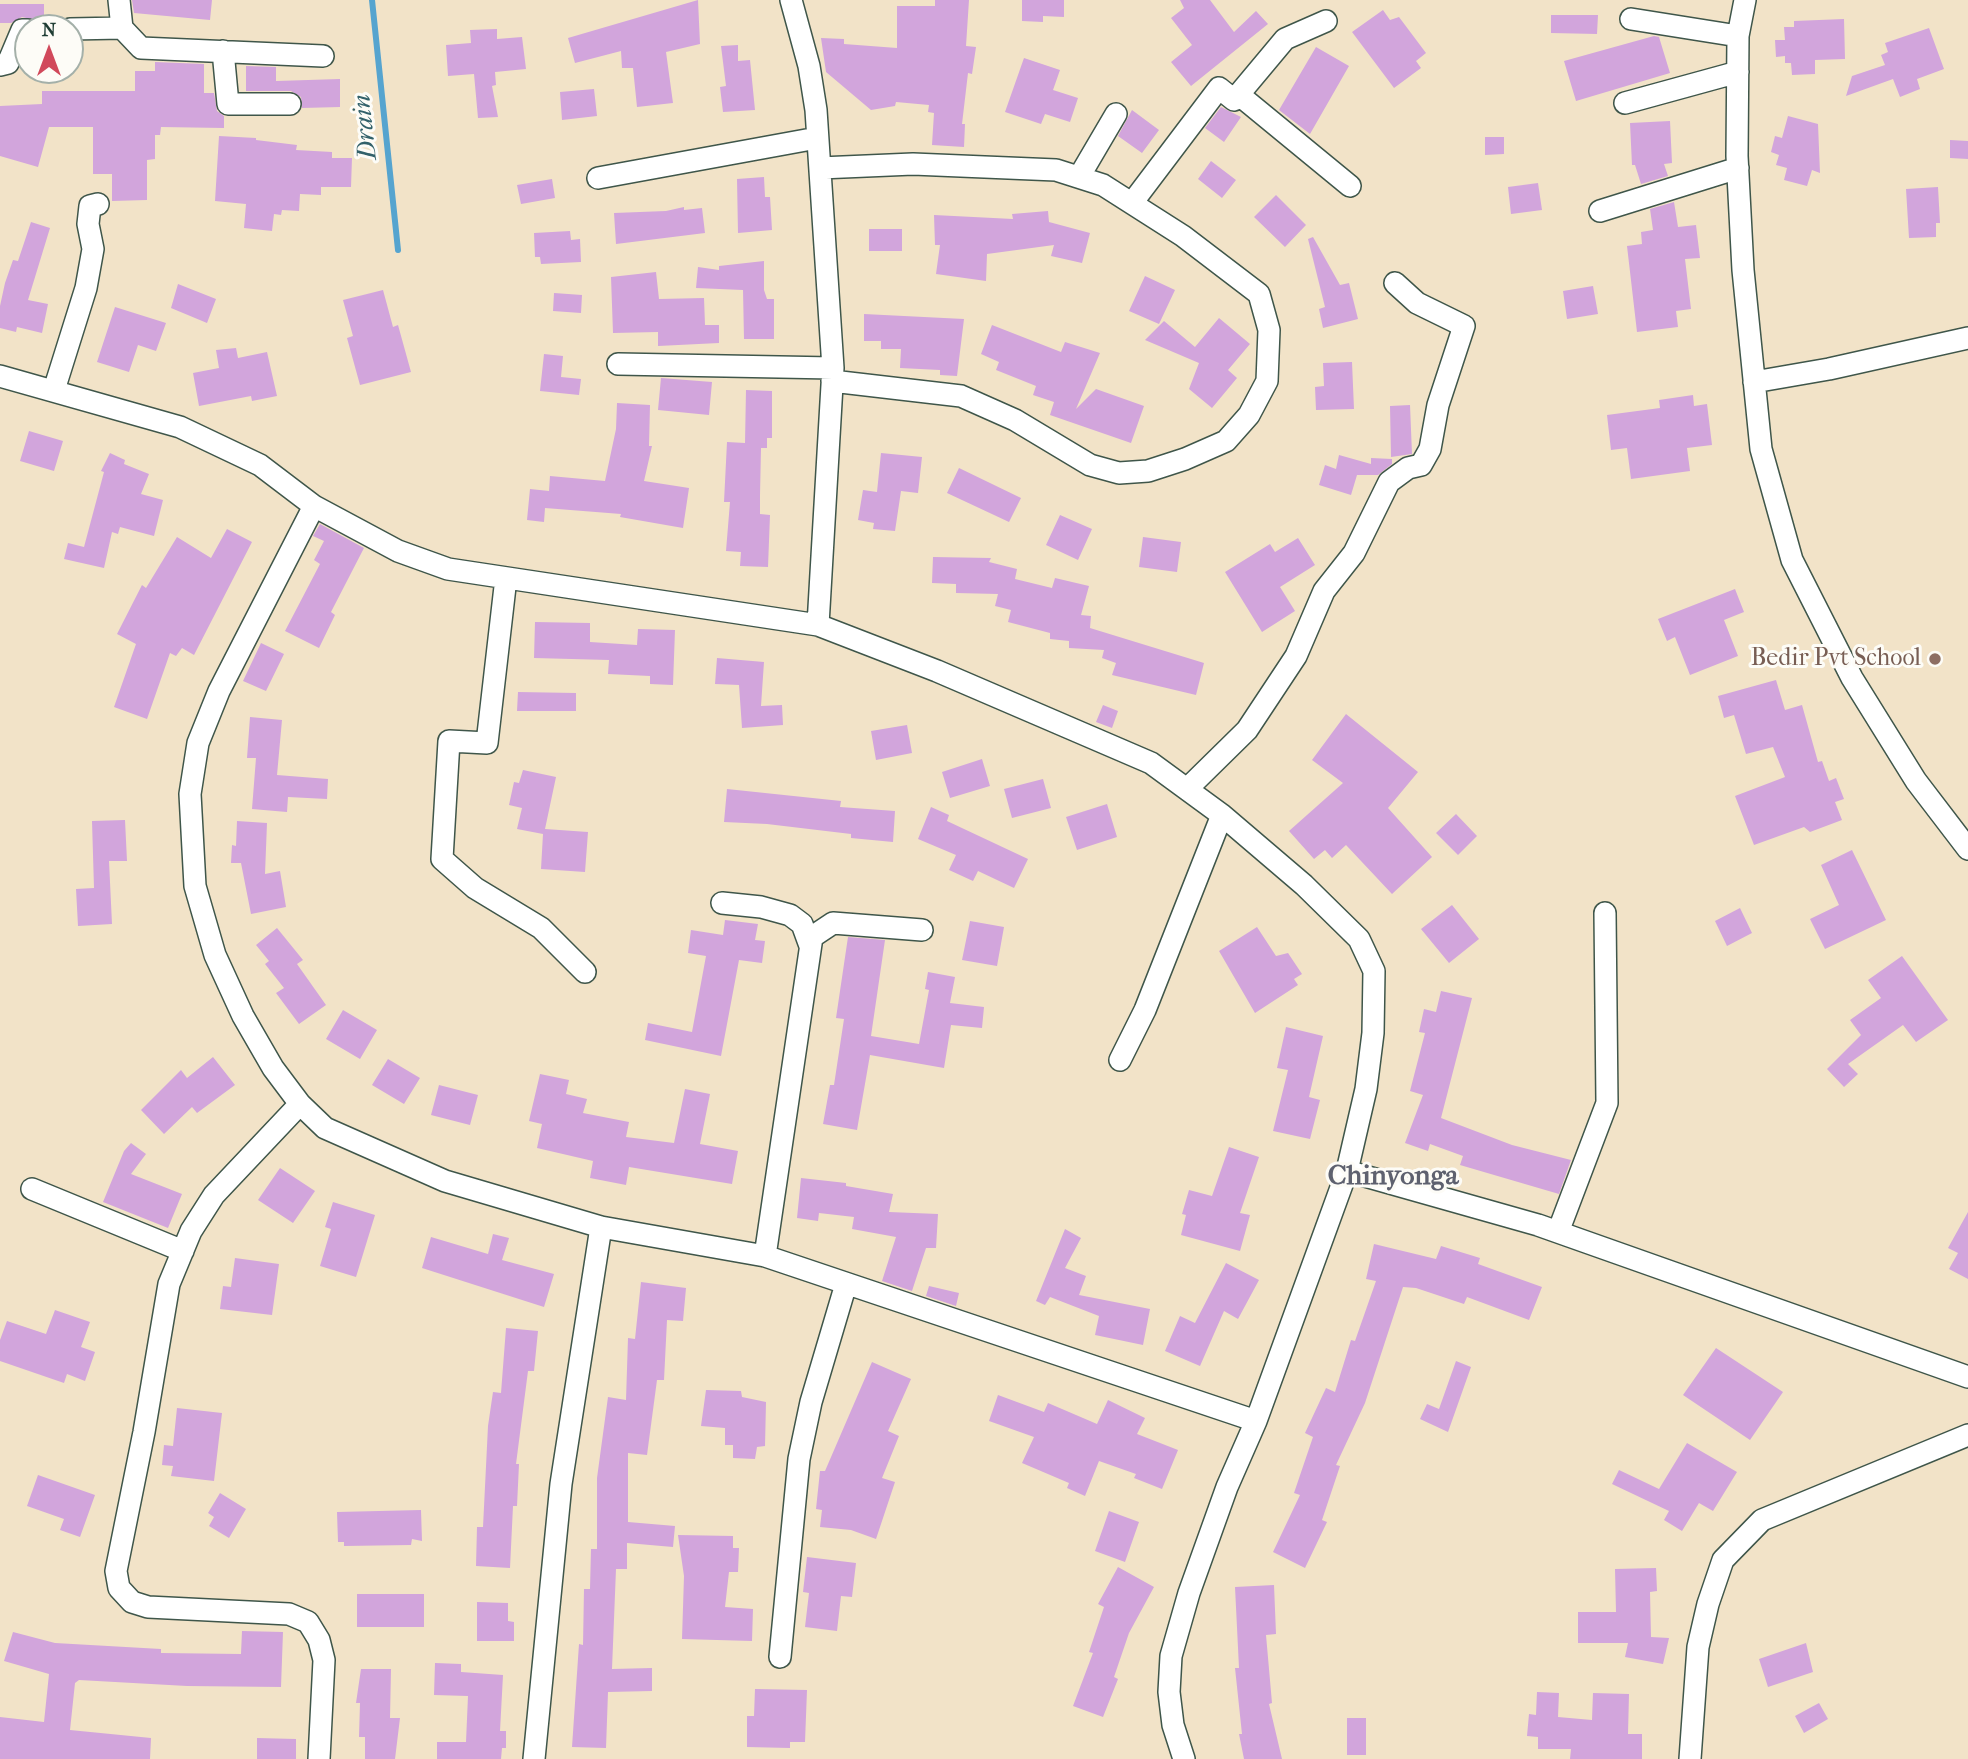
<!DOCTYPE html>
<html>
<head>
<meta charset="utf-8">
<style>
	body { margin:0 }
	#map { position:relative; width:1968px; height:1759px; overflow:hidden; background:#f2e3c8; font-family:"IM FELL French Canon",serif }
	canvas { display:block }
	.north { position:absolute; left:14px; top:14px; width:70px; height:70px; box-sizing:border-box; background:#fdfcf7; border:2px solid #a4b0a9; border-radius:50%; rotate:0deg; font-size:19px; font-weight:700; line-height:28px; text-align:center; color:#1f3d34 }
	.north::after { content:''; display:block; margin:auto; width:24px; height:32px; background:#d1495b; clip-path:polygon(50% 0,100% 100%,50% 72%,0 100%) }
</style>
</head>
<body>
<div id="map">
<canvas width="1968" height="1759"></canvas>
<div class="north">N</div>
</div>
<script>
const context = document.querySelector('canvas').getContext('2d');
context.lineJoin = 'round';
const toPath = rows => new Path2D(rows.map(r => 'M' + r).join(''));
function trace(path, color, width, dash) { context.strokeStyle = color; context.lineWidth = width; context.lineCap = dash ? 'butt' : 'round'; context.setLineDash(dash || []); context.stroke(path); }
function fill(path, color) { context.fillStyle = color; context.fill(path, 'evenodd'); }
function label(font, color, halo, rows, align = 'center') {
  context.font = font + ' "IM FELL French Canon",serif'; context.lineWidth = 6; context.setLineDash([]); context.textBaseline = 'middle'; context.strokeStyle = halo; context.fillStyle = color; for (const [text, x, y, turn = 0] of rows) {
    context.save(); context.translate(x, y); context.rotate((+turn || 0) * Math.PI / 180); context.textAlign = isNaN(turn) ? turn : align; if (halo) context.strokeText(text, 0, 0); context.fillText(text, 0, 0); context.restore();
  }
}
const stream = toPath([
	[372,0,398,250]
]);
const building = toPath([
	[132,0,212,0,210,20,134,13],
	[698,0,700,44,666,52,673,103,637,107,633,68,622,68,621,51,575,63,568,38],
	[935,0,969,0,966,46,976,47,972,74,968,73,962,124,965,124,964,147,932,145,934,113,928,112,929,105,896,102,895,106,871,110,826,72,821,38,844,39,844,44,897,48,897,6,935,6],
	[1022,0,1064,0,1064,17,1043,16,1043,22,1022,21],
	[1180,0,1210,0,1234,32,1256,11,1268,24,1191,86,1171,62,1192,45,1171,18,1184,8],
	[0,4,44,4,44,22,22,17,11,23,0,23],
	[1383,10,1390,20,1399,17,1426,53,1416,61,1421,68,1394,88,1352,32],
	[1551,15,1598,15,1597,34,1551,33],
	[1844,19,1845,59,1815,60,1815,74,1792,75,1791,63,1785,63,1785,56,1776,57,1775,40,1785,40,1784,27,1794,27,1794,21],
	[1929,28,1944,69,1917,79,1920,89,1900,97,1893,79,1846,96,1852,76,1885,65,1881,55,1888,52,1885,43],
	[497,29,497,39,522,37,526,69,495,72,496,85,492,86,498,117,478,118,474,74,448,76,446,45,471,43,470,30],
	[1654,36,1659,37,1670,73,1576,101,1564,61],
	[738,45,738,61,750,60,755,110,723,112,720,87,726,86,721,46],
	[1316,47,1349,66,1310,134,1279,110],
	[1024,58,1060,70,1053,90,1078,98,1070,122,1045,114,1041,124,1005,112],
	[155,62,204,64,204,93,214,93,217,111,224,116,224,128,161,127,160,135,155,135,155,159,147,160,147,200,112,201,112,174,93,174,93,127,49,127,38,167,0,156,0,106,42,104,42,91,135,91,135,71,155,71],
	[246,66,276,67,276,81,340,79,340,107,302,108,301,97,291,91,246,91],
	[594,89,597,116,562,120,560,92],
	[1221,107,1241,117,1224,142,1205,128],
	[1132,110,1159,130,1142,153,1118,136],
	[1788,116,1818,124,1820,173,1812,170,1807,186,1784,180,1787,168,1776,165,1779,155,1771,152,1775,136,1782,138],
	[1670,121,1672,163,1664,164,1668,176,1641,184,1635,165,1632,165,1630,123],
	[219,136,256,138,256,140,297,145,296,150,332,152,332,158,352,158,351,187,321,187,321,195,300,194,299,211,282,210,281,215,274,214,272,231,244,228,246,204,215,201],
	[1485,137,1504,137,1504,154,1485,155],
	[1950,140,1968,141,1968,159,1950,158],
	[1211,161,1236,180,1222,198,1198,179],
	[764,177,765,197,770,197,772,230,738,233,737,179],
	[552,179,555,198,521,204,517,185],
	[1538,183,1542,210,1511,214,1508,187],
	[1938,187,1940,223,1936,223,1936,237,1909,238,1906,189],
	[1276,195,1306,225,1285,247,1254,217],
	[1674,202,1678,227,1696,225,1700,258,1685,259,1691,309,1676,311,1678,327,1637,332,1627,246,1642,244,1641,232,1653,230,1650,209],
	[684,207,684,210,702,208,705,233,616,244,614,213,666,211],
	[1048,211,1049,222,1090,233,1082,263,1051,256,1054,245,987,254,986,281,936,274,940,245,935,245,934,215,1013,219,1012,214],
	[31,222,50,228,28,300,48,304,42,333,17,327,16,332,0,328,0,306,5,283,13,260,18,261],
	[869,229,902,229,902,251,869,251],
	[570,231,571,240,580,239,581,262,541,264,540,257,535,257,534,233],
	[1313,237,1340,285,1349,283,1358,319,1323,328,1319,309,1325,307,1308,239],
	[764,261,764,290,767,299,774,299,774,339,744,339,743,290,696,288,698,267,719,270,719,266],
	[656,272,659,299,704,298,705,325,719,325,719,343,658,346,658,332,613,333,611,277],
	[1145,276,1175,290,1159,324,1129,311],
	[178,284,216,299,207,323,171,308],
	[1593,286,1598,314,1567,319,1563,291],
	[383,290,393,327,398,325,411,372,360,385,347,338,353,336,343,300],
	[554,293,582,295,581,313,553,311],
	[115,307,166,323,156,351,138,345,129,372,97,362],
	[864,314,964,319,957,376,940,375,940,370,900,368,901,349,881,349,881,341,864,341],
	[1219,318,1250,344,1228,370,1237,378,1212,408,1189,389,1199,363,1145,340,1164,321,1195,347],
	[992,325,1061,352,1065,342,1100,353,1076,409,1096,389,1144,406,1131,443,1050,415,1054,402,1033,395,1036,386,996,370,999,362,981,354],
	[236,348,238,358,267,352,277,396,252,401,251,396,199,406,193,373,219,368,216,350],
	[544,354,563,356,561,377,581,379,579,395,540,391],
	[1352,362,1354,409,1316,410,1315,387,1324,386,1323,363],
	[661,378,712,382,709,415,658,410],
	[746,390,772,391,772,438,767,438,767,448,761,448,760,495,760,514,770,515,768,567,740,566,741,552,726,551,730,502,724,502,727,442,745,443],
	[1693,395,1694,406,1707,404,1712,445,1687,448,1690,471,1631,479,1627,448,1611,450,1607,415,1660,408,1659,400],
	[617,403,650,405,649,446,652,446,644,481,689,488,683,528,620,517,621,514,545,508,544,522,527,520,530,489,549,491,550,476,605,481,616,429],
	[1410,405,1412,454,1391,457,1390,406],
	[29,431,63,441,54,471,20,461],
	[110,453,125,460,124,464,149,474,141,494,163,500,154,536,120,527,118,534,112,532,104,568,64,559,68,543,84,547,104,472,101,471],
	[881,453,922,457,918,493,901,491,895,531,873,529,874,523,858,520,863,490,877,492],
	[1339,455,1371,464,1371,458,1392,459,1392,464,1378,475,1357,475,1351,495,1319,485,1325,465,1336,469],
	[959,468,1021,498,1009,522,947,493],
	[1060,515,1092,529,1078,560,1046,545],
	[320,524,364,548,331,612,335,615,319,648,285,631,320,564,314,560,324,541,313,536],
	[227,529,252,542,194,655,182,648,176,656,170,653,147,719,114,707,136,644,117,634,142,585,146,588,177,537,211,558],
	[1143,537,1181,542,1177,572,1139,567],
	[1298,538,1315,565,1280,587,1295,611,1262,632,1225,572,1270,544,1275,552],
	[933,557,991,558,989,562,1017,569,1015,579,1052,588,1055,578,1089,586,1081,615,1091,616,1090,628,1204,663,1196,695,1112,675,1116,663,1102,658,1104,650,1069,648,1069,641,1050,639,1050,633,1008,622,1011,610,995,606,998,594,956,593,956,584,932,583],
	[1735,589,1744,612,1724,620,1738,656,1690,675,1675,637,1667,641,1658,619],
	[535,622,590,623,590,642,637,645,638,629,675,630,673,685,650,684,650,676,608,674,609,660,534,658],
	[261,643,284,654,266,691,243,681],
	[717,658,764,662,761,706,782,705,783,725,742,728,739,685,715,684],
	[1776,680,1785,710,1802,705,1818,762,1822,761,1829,781,1836,778,1844,799,1835,802,1842,820,1810,832,1804,827,1754,845,1735,796,1785,777,1773,747,1746,754,1734,715,1724,718,1718,696],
	[518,692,576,693,576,711,517,711],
	[1103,705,1118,711,1112,728,1096,722],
	[1346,714,1418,772,1388,808,1432,857,1392,894,1346,845,1332,858,1325,850,1314,859,1289,831,1343,783,1312,760],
	[250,717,282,720,277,775,328,779,327,799,288,797,287,812,252,809,256,758,247,758],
	[907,725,912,753,876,760,871,731],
	[982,759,990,786,950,798,942,772],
	[523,770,556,777,545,829,588,832,585,872,541,869,543,834,517,829,522,808,509,805,514,782,519,783],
	[1043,779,1051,808,1012,818,1004,789],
	[727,789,841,801,840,807,895,811,893,842,851,838,851,834,767,824,724,822],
	[1107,804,1117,837,1077,850,1066,817],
	[931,807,949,815,947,821,1028,859,1014,888,978,871,973,881,949,870,956,855,918,839],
	[1456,814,1477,836,1458,855,1436,833],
	[125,820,127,861,109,861,112,924,78,926,76,889,94,888,92,821],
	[237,821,267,823,265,874,280,871,286,907,251,914,241,863,231,863,232,845,236,846],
	[1852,850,1886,920,1825,949,1810,919,1839,905,1821,865],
	[1452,905,1479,939,1449,963,1421,929],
	[1740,908,1752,933,1727,946,1715,921],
	[725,920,758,924,755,940,765,941,762,963,739,960,721,1056,645,1040,648,1023,692,1032,706,956,688,953,691,930,723,935],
	[970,921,1004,927,997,966,962,960],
	[1257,927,1276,956,1288,953,1302,974,1294,979,1298,985,1255,1013,1219,951],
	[277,928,303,960,297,964,326,1005,299,1024,276,993,284,988,265,964,269,961,256,945],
	[848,937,885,940,871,1036,919,1044,929,990,925,989,928,972,955,977,950,1003,984,1007,982,1028,951,1025,944,1068,870,1055,857,1130,823,1124,830,1085,834,1085,844,1019,836,1018],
	[1902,956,1948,1020,1916,1042,1903,1025,1848,1064,1858,1074,1844,1087,1827,1069,1861,1035,1850,1020,1881,998,1868,980],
	[1441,991,1472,998,1441,1118,1512,1145,1571,1160,1559,1194,1460,1165,1463,1156,1430,1144,1428,1151,1405,1143,1423,1095,1410,1091,1425,1033,1419,1032,1424,1009,1436,1012],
	[343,1010,377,1030,360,1059,326,1039],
	[1286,1027,1323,1036,1309,1097,1320,1100,1310,1139,1273,1131,1288,1070,1277,1068],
	[213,1057,235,1085,197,1113,192,1107,164,1134,141,1110,181,1070,187,1078],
	[388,1059,420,1078,404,1104,372,1085],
	[540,1074,569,1080,566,1094,587,1099,583,1113,629,1122,626,1137,674,1143,685,1089,710,1094,700,1144,738,1151,732,1184,629,1167,626,1185,590,1178,593,1161,537,1148,542,1124,529,1121],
	[439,1085,478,1095,470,1125,431,1115],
	[131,1143,146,1154,131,1174,182,1194,168,1228,103,1202,124,1151],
	[1229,1147,1259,1157,1240,1213,1250,1215,1240,1251,1181,1235,1186,1215,1182,1214,1189,1190,1212,1196],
	[280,1168,315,1191,293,1223,258,1200],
	[801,1178,846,1183,846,1186,893,1194,889,1212,938,1214,936,1248,926,1248,912,1291,882,1281,896,1237,852,1229,854,1217,819,1213,818,1221,797,1218],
	[333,1202,375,1215,356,1277,320,1266,331,1229,325,1227],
	[1968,1212,1968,1279,1949,1269,1958,1253,1948,1248],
	[1065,1229,1081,1238,1065,1268,1086,1276,1079,1295,1150,1309,1143,1345,1095,1335,1099,1316,1050,1297,1045,1305,1036,1301],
	[493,1234,509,1238,502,1260,554,1274,544,1307,422,1268,431,1237,488,1254],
	[1374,1244,1436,1259,1441,1246,1480,1258,1478,1264,1542,1287,1529,1320,1467,1297,1464,1304,1416,1288,1403,1287,1365,1403,1336,1465,1340,1466,1322,1520,1327,1522,1305,1568,1273,1552,1300,1495,1294,1493,1313,1437,1305,1433,1326,1388,1335,1392,1351,1340,1355,1341,1376,1281,1366,1279],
	[235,1258,279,1264,272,1315,220,1309,223,1286,231,1287],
	[1226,1263,1259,1280,1238,1319,1224,1311,1200,1366,1165,1351,1180,1316,1195,1323],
	[641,1282,686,1288,683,1321,667,1320,664,1380,657,1380,647,1455,628,1453,628,1522,675,1526,673,1547,627,1543,627,1569,616,1569,612,1669,652,1668,652,1691,608,1692,606,1748,572,1747,579,1644,583,1645,584,1589,590,1589,591,1549,597,1549,597,1478,608,1397,626,1400,628,1338,635,1339],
	[929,1286,959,1293,956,1306,926,1296],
	[55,1310,90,1322,81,1347,95,1352,85,1381,67,1374,64,1383,0,1361,0,1340,7,1321,46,1334],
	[506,1328,538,1331,534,1371,528,1371,516,1464,519,1464,517,1506,513,1506,510,1568,476,1566,477,1527,483,1527,488,1426,493,1392,501,1393],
	[1716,1348,1783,1392,1750,1440,1683,1395],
	[1456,1361,1471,1367,1448,1432,1420,1419,1427,1404,1439,1409],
	[872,1362,911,1379,888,1431,899,1436,882,1478,895,1482,876,1539,851,1530,820,1527,822,1510,816,1509,820,1471,825,1471],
	[706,1390,741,1391,742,1397,766,1402,765,1446,757,1447,755,1459,733,1458,733,1445,725,1445,725,1428,701,1426],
	[998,1395,1044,1412,1048,1403,1097,1424,1108,1400,1145,1418,1137,1434,1178,1450,1162,1489,1134,1478,1136,1474,1099,1461,1085,1496,1067,1488,1069,1483,1022,1463,1034,1437,989,1421],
	[177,1408,222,1413,214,1481,171,1476,173,1466,162,1465,164,1445,173,1446],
	[1687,1443,1737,1472,1713,1511,1699,1503,1682,1531,1664,1520,1669,1511,1612,1484,1619,1470,1659,1489],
	[38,1475,95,1495,80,1537,60,1530,64,1519,27,1506],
	[220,1493,246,1509,229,1538,209,1526,214,1517,208,1513],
	[421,1510,422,1541,412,1539,411,1545,344,1546,344,1542,338,1542,337,1512],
	[1109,1511,1139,1522,1125,1562,1095,1551],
	[678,1535,733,1536,733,1548,739,1548,738,1572,729,1572,725,1607,753,1609,752,1641,682,1639,684,1576],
	[807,1557,856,1563,852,1597,841,1596,837,1631,805,1627,809,1593,803,1592],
	[1118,1567,1154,1587,1129,1633,1114,1677,1118,1679,1103,1717,1073,1706,1093,1653,1089,1652,1104,1607,1098,1604],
	[1656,1568,1657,1591,1650,1592,1651,1637,1669,1638,1663,1664,1625,1657,1628,1643,1578,1643,1578,1612,1616,1612,1615,1569],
	[1274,1585,1276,1634,1266,1635,1272,1703,1269,1704,1282,1759,1244,1759,1239,1734,1242,1734,1235,1668,1239,1668,1235,1587],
	[357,1594,424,1594,424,1627,357,1627],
	[477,1602,508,1603,508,1621,514,1622,514,1641,477,1641],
	[242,1631,283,1632,281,1687,187,1686,79,1680,75,1683,70,1730,151,1738,150,1759,0,1759,0,1717,44,1722,49,1674,4,1661,13,1632,55,1643,161,1649,161,1653,241,1654],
	[1806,1643,1813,1672,1768,1687,1759,1659],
	[435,1663,461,1664,461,1672,503,1675,500,1731,506,1731,506,1748,502,1748,501,1759,437,1759,437,1742,466,1742,468,1696,434,1695],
	[361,1669,391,1669,390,1718,400,1718,395,1759,365,1759,365,1737,359,1737,360,1703,356,1703],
	[755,1689,807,1690,805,1742,790,1742,790,1748,747,1747,747,1716,754,1716],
	[1537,1692,1559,1693,1558,1717,1592,1720,1593,1693,1629,1694,1628,1734,1642,1734,1642,1759,1570,1759,1571,1749,1538,1749,1538,1737,1527,1736,1529,1714,1536,1715],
	[1819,1703,1828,1719,1804,1733,1795,1716],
	[1347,1718,1366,1718,1366,1755,1347,1755],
	[257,1738,296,1739,296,1759,257,1759]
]);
const minor = toPath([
	[791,0,809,66,816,110,833,368,818,625],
	[1745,0,1738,36,1737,156,1743,270,1761,449,1792,560,1852,678,1916,781,1968,849],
	[1631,19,1738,36],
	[122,28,141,48,323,56],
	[70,29,122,28,119,0],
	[223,51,228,104,290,104],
	[0,65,8,63,22,30,28,30],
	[1238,94,1350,186],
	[1625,103,1738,72],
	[820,168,913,164,1056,170,1103,185,1183,236,1259,294,1269,330,1267,381,1249,415,1226,441,1185,459,1148,471,1119,473,1090,465,1015,420,961,396,832,381],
	[1079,177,1116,114],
	[598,178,817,138],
	[1132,203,1219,88,1234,100,1285,39,1326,21],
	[1600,211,1738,168],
	[618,364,833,368],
	[0,376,180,427,260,465,314,506,398,551,448,569,818,625,937,671,1151,763,1222,815,1304,885,1359,939,1374,971,1373,1033,1366,1089,1347,1171,1256,1421,1227,1487,1189,1593,1171,1656,1169,1692,1173,1725,1184,1759],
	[1754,382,1829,369,1968,338],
	[54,390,86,288,93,249,88,224,90,206,98,204],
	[314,506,219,691,198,743,190,794,195,886,215,955,243,1016,273,1068,300,1104,325,1128,445,1181,601,1227,765,1256,1256,1421],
	[506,578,487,743,449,741,442,859,475,888,541,928,585,972],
	[1188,788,1247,730,1296,656,1324,591,1354,553,1389,482,1408,468,1421,465,1430,449,1438,405,1464,326,1417,303,1395,283],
	[722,903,761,907,790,915,802,924,810,946],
	[1120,1060,1145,1010,1222,815],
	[300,1104,214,1195,191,1231,169,1284,144,1432,116,1571,119,1588,132,1602,148,1607,289,1614,308,1622,319,1640,324,1660,319,1759],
	[1347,1171,1538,1225,1968,1377],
	[32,1189,183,1251],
	[1558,1232,1607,1103,1605,913],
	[765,1256,812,937,833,923,922,930],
	[780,1657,799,1459,811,1402,846,1284],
	[534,1759,561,1484,601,1227],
	[1690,1759,1698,1647,1708,1604,1723,1560,1762,1520,1968,1435]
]);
const markers = [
	[1935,659,7,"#8d6e63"]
];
const educationNames = [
	["Bedir Pvt School",1921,659]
];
const waterNames = [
	["Drain",366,127,-96]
];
const quarterNames = [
	["Chinyonga",1393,1177]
];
trace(stream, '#56a4cf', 6);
fill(building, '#d2a5dc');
trace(minor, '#3f564a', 24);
trace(minor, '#fff', 21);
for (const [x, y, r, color] of markers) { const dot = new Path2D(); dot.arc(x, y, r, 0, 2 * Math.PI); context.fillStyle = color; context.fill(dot); trace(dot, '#fdfcf7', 2.5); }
label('24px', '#785e54', '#fdfcf7', educationNames, 'right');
label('italic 26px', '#32616a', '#fdfcf7', waterNames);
label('bold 28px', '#5e616f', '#fdfcf7', quarterNames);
</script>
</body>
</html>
